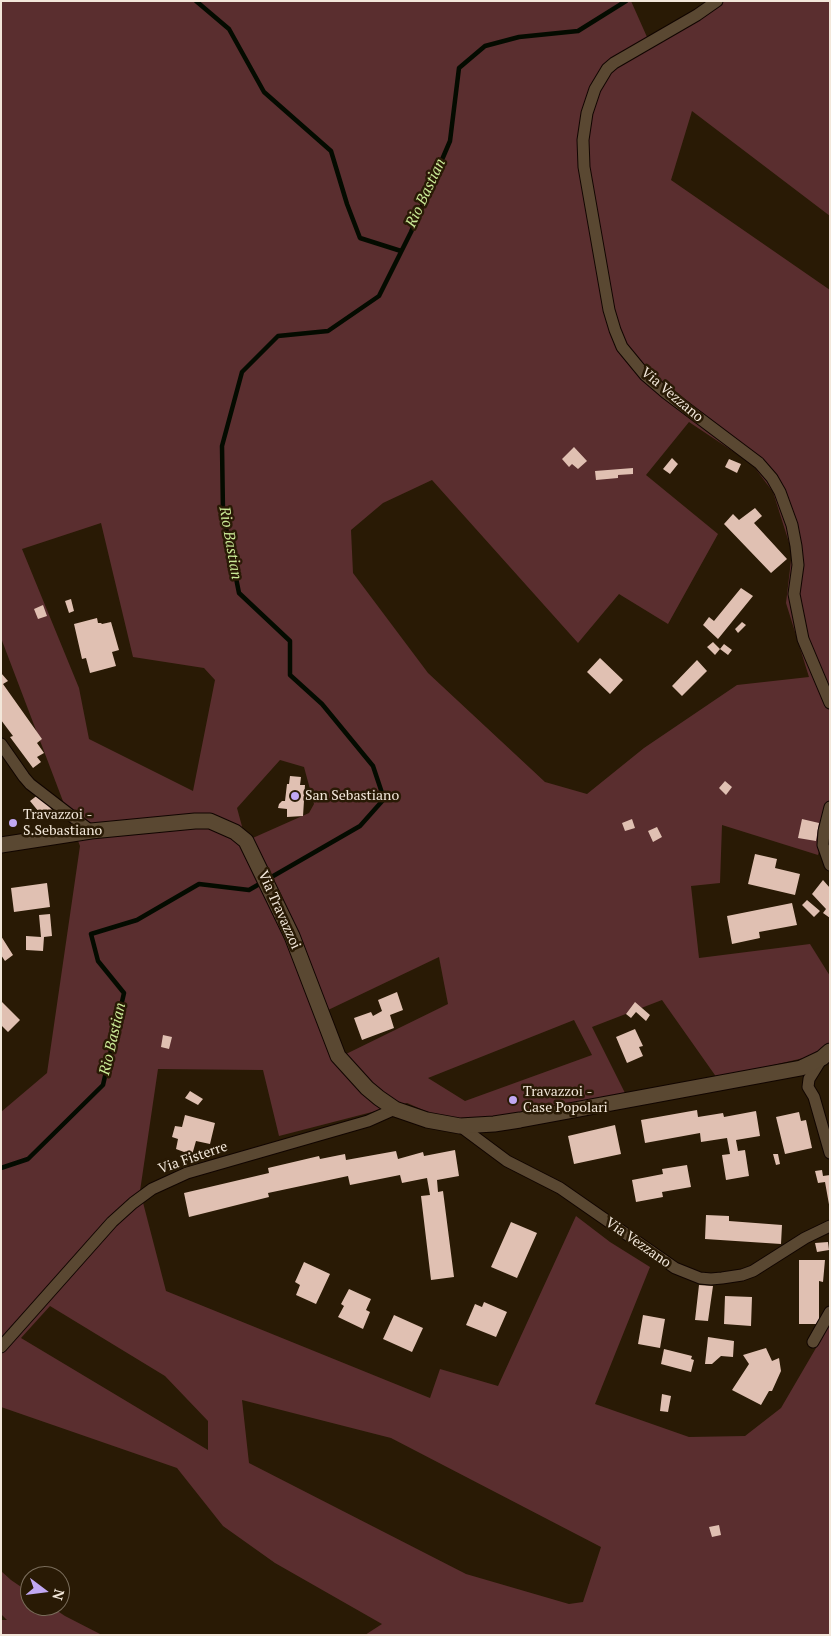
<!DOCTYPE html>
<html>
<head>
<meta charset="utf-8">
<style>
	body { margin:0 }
	#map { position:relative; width:831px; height:1636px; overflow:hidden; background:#291a05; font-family:"PT Serif",serif }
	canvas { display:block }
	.frame { position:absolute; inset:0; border:2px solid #f2e7da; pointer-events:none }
	.north { position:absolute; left:20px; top:1566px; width:50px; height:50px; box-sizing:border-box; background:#291a05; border:1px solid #796c5a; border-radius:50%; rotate:105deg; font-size:14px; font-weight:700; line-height:20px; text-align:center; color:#f2e7da }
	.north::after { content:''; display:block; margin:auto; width:18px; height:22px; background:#c1a8f3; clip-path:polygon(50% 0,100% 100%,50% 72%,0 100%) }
</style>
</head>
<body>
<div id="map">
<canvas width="831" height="1636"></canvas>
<div class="frame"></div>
<div class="north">N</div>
</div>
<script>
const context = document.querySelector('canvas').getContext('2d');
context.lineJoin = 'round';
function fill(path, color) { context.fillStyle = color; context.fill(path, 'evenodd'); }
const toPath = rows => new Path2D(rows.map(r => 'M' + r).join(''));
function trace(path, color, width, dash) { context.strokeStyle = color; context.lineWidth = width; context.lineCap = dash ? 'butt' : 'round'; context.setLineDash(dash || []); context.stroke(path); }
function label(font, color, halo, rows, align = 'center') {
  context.font = font + ' "PT Serif",serif'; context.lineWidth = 5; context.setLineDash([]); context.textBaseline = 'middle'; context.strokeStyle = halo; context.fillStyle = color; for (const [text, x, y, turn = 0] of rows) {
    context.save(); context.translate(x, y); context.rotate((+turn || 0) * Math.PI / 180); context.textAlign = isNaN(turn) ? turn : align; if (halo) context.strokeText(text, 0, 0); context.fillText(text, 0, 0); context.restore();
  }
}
const green = toPath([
	[1,1,631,1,647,37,691,15,710,1,830,1,830,216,692,111,671,180,830,290,830,812,818,855,722,825,720,883,691,886,699,958,810,944,830,976,830,1044,808,1057,717,1078,662,1000,592,1027,625,1093,466,1122,442,1118,407,1103,279,1136,263,1070,158,1069,140,1191,166,1291,430,1398,440,1369,498,1386,576,1216,610,1242,650,1267,595,1404,689,1437,745,1436,781,1408,830,1324,830,1635,365,1635,382,1624,275,1563,223,1526,177,1468,1,1407,1,1112,47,1073,80,846,1,638],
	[689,422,752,464,773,492,792,552,786,603,809,677,737,685,644,748,587,794,545,782,428,673,353,573,351,530,383,503,432,480,578,643,619,594,668,624,718,534,646,475],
	[101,523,133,657,204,668,215,680,193,791,89,739,79,688,22,549],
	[280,760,304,767,314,804,309,813,246,841,237,808],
	[439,957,448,1004,344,1055,326,1011],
	[574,1020,592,1055,465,1101,428,1078],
	[50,1306,165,1376,208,1421,208,1450,21,1338],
	[242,1400,391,1438,601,1547,583,1602,569,1604,466,1574,249,1463],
	[1,1571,11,1580,30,1593,30,1606,50,1606,65,1616,102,1635,1,1635,1,1620,7,1620,1,1614]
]);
const stream = toPath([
	[196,1,229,29,264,92,331,151,347,204,360,238,401,251],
	[1,1168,28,1159,103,1085,124,993,98,961,91,934,137,920,199,884,249,890,360,826,384,799,373,766,322,704,290,675,290,641,239,593,223,513,222,446,242,372,278,336,328,331,379,296,411,232,450,141,459,68,485,46,519,37,578,31,626,1]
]);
const building = toPath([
	[574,447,587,461,578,469,572,464,569,467,562,459],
	[672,458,678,464,670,474,663,469],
	[729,459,741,464,737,473,725,467],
	[633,468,633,474,618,475,618,478,596,480,595,471],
	[755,508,762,516,754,523,787,559,771,573,724,524,733,514,739,520],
	[741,588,753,596,718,639,703,625,709,617,714,621],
	[71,599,74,611,69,613,65,601],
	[43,605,47,616,38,619,34,609],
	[97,618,98,623,101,623,102,624,111,622,119,650,112,652,116,666,90,673,86,658,82,659,74,624],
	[742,622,746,625,738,633,735,629],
	[713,642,720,649,715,655,707,647],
	[724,644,732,650,728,655,720,649],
	[600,658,623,680,610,694,587,672],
	[697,660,707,671,682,696,672,686],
	[1,673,8,681,3,684,42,739,37,743,44,753,37,757,41,762,33,768,10,737,13,736,1,720],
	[290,776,301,777,300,785,305,785,303,816,287,817,287,809,278,808,279,804,282,801,285,801,287,784,289,784],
	[725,781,732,787,726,795,719,788],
	[39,794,52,810,43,817,30,801],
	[632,819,635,828,625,831,622,823],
	[802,819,819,823,816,841,798,838],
	[657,827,662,837,653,842,648,831],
	[755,854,777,859,775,868,800,874,795,895,748,884],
	[823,880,830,888,830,918,823,913,826,909,812,894],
	[47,883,50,907,14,912,11,888],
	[807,900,820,911,814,917,802,905],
	[792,903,797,925,759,932,760,938,732,944,727,916],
	[50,914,52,936,44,937,43,951,26,950,26,936,41,937,39,915],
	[1,936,13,955,5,961,1,955],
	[397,992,403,1010,390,1015,394,1028,362,1040,354,1018,371,1012,373,1016,382,1011,378,1000],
	[1,1001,20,1020,8,1032,1,1025],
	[635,1002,650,1015,646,1021,636,1012,631,1018,626,1014],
	[635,1029,643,1046,639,1047,643,1056,627,1063,616,1037],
	[163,1035,172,1037,169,1049,161,1047],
	[190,1091,203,1099,198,1105,185,1098],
	[697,1110,698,1117,723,1113,724,1117,756,1111,760,1136,736,1140,738,1151,745,1150,749,1176,726,1180,722,1155,730,1154,727,1138,701,1142,700,1133,645,1143,641,1120],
	[799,1112,801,1121,806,1120,812,1148,785,1154,776,1117],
	[185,1115,215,1123,210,1144,196,1141,192,1155,176,1149,178,1139,172,1137,175,1126,182,1127],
	[615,1125,621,1154,574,1164,568,1136],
	[455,1150,459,1176,437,1180,438,1192,443,1191,454,1277,431,1280,421,1196,430,1195,427,1178,402,1183,400,1175,350,1185,348,1176,268,1193,269,1197,189,1217,184,1193,269,1173,268,1168,319,1156,320,1159,345,1154,346,1160,396,1151,398,1159,423,1152,424,1156],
	[773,1154,778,1154,780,1164,776,1165],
	[687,1165,691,1187,662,1192,663,1197,636,1202,632,1180,663,1174,662,1169],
	[822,1170,823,1176,830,1175,830,1210,825,1182,818,1183,815,1171],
	[706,1215,729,1216,729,1221,782,1225,781,1244,705,1239],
	[511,1222,537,1233,517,1278,491,1267],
	[828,1242,829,1250,817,1252,815,1243],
	[799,1260,825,1260,823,1282,819,1281,819,1324,799,1324],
	[304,1262,330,1274,316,1304,296,1295,300,1285,295,1282],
	[699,1285,713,1286,708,1321,695,1320],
	[349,1289,371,1299,366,1310,370,1312,363,1329,338,1317,344,1306,341,1304],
	[725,1296,752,1297,751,1326,724,1324],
	[484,1302,507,1312,496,1337,466,1325,475,1304,482,1307],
	[394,1315,423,1328,412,1352,383,1339],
	[643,1315,665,1319,660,1348,638,1344],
	[708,1337,734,1341,733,1357,721,1356,712,1364,705,1364],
	[766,1348,772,1361,779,1358,781,1371,772,1391,769,1391,761,1405,732,1390,749,1364,743,1355],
	[664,1349,692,1356,691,1359,694,1360,691,1372,661,1364],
	[662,1394,671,1396,668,1412,660,1411],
	[719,1525,721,1535,712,1537,709,1527]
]);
const minor = toPath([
	[717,1,697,15,614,63,607,69,595,89,587,113,583,140,584,167,609,310,615,330,622,347,645,375,666,393,759,463,772,478,780,492,792,525,796,546,798,565,794,594,803,639,830,703],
	[1,744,24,777,30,784,91,831],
	[830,807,824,831,823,845,830,865],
	[822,1058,809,1079,808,1087,814,1097,830,1153],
	[460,1126,507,1161,560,1188,675,1268,700,1278,711,1279,722,1278,742,1275,753,1271,805,1238,830,1226],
	[813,1342,830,1312],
	[1,1347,112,1222,133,1203,152,1189,187,1173,368,1121,395,1109]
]);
const tertiary = toPath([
	[1,845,91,831,195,821,210,821,235,832,246,841,292,936,338,1056,367,1088,379,1098,395,1109,427,1120,460,1126,494,1124,520,1120,801,1068,822,1058,830,1051]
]);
const markers = [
	[295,796,5,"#c1a8f3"],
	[13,823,5,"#c1a8f3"],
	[513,1100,5,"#c1a8f3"]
];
const streetNames = [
	["Via Vezzano",672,395,40],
	["Via Travazzoi",279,910,66],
	["Via Fisterre",193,1158,-19],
	["Via Vezzano",638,1243,35]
];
const poiNames = [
	["San Sebastiano",305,796],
	["Travazzoi -",23,815],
	["S.Sebastiano",23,831],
	["Travazzoi -",523,1092],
	["Case Popolari",523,1108]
];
const waterNames = [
	["Rio Bastian",426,193,-65],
	["Rio Bastian",230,543,80],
	["Rio Bastian",113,1039,-77]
];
fill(green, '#5a2e2f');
trace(stream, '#040b00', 4.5);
fill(building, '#e0c0b2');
trace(minor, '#110500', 13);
trace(tertiary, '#110500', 17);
trace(minor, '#5a4832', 11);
trace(tertiary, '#5a4832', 15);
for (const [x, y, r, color] of markers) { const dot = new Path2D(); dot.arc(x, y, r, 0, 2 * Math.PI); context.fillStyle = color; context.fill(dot); trace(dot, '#291a05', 2); }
label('14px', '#f2e7da', '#291a05', streetNames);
label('14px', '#f2e7da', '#291a05', poiNames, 'left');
label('italic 15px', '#caea96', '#291a05', waterNames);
</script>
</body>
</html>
